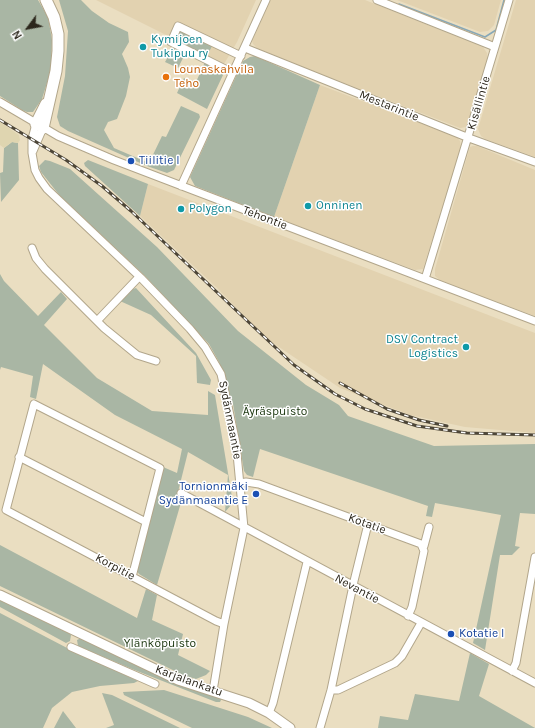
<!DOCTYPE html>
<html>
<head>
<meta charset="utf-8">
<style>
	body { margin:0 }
	#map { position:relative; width:535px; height:728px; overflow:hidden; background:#eadec1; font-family:Karla,sans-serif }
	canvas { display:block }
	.north { position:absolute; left:8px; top:8px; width:40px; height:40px; -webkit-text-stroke:3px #fff; paint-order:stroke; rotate:238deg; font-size:11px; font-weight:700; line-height:16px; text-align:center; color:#2c271c }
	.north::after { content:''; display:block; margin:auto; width:14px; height:18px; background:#2c271c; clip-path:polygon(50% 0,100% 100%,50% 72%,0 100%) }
</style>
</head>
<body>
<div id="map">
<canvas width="535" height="728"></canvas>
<div class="north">N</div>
</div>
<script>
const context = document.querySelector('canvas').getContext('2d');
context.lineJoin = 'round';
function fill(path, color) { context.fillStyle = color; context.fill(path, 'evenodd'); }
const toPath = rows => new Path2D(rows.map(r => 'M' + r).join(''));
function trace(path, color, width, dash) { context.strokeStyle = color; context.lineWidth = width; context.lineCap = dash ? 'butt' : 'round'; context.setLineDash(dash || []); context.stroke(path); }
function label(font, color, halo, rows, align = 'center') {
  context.font = font + ' Karla,sans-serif'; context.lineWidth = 3; context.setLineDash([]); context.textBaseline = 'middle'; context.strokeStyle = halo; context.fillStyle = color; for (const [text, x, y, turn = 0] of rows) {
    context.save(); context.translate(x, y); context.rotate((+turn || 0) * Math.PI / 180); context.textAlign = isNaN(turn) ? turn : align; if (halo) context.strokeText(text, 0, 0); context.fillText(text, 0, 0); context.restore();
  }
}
const built = toPath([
	[96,0,256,0,237,42,224,64],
	[270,0,365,0,483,47,487,53,488,61,469,125,467,127,460,128,259,50,253,44,252,41],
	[397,0,501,0,494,25,488,31,480,32],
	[516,0,535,0,535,157,485,139,481,136,478,129],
	[320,85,457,137,460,141,461,148,423,269,415,270,274,217],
	[473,146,477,146,535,170,535,316,442,282,435,276,435,269,467,157,470,147],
	[148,184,535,333,535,433,465,427,410,415,340,388,267,339,216,287,140,216]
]);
const green = toPath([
	[0,0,38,0,48,17,52,40,51,70,42,99,33,112,27,112,22,110,0,96],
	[59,0,81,0,92,11,109,23,128,32,129,42,122,54,128,68,130,77,126,96,117,119,108,122,104,130,114,148,149,163,162,136,166,137,181,106,199,114,200,117,174,170,167,173,147,166,68,131,60,126,57,117,65,76,68,31],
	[181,31,212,46,207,56,180,42,178,37,179,32],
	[173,48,185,54,178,68,165,62],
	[255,56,320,85,274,217,195,186,190,177,243,61,250,57],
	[205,62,220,69,223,75,207,109,177,93,184,78,192,83,196,82],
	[12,142,18,143,19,180,1,202,0,173,3,172,4,148],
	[45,160,50,161,70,169,157,247,238,331,306,385,339,405,348,416,434,446,535,444,535,514,520,513,515,546,520,547,512,555,500,555,485,650,473,643,501,515,435,503,432,517,426,516,428,506,260,449,253,477,247,475,244,471,233,404,219,362,209,344,143,274,60,196,41,172,39,166],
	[88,160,148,184,140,216,85,166,84,163],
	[0,274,4,281,38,316,61,292,67,299,44,325,97,378,152,411,208,415,208,391,215,395,233,503,225,512,228,475,188,452,177,496,182,499,157,585,139,574,137,571,163,467,177,473,182,449,115,415,43,364,36,399,30,397,33,376,1,367,0,370],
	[136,288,196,353,211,380,210,385,197,383,196,356,151,315,120,301,133,289],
	[0,545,137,618,146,589,157,595,152,620,183,634,178,655,210,671,206,675,196,679,183,675,0,586],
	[0,599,69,632,71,635,70,641,66,643,0,607],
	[0,613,69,649,138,681,134,683,100,686,72,692,52,708,43,728,0,728],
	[81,638,222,698,220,702,216,702,132,669,78,646,77,640],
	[470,653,489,664,479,696,535,728,378,728,380,716,408,720,415,694,459,701],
	[164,690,248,717,272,728,192,728,124,695,123,692],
	[102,693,112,695,180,728,106,728,114,725],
	[63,711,76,728,54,728]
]);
const sand = toPath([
	[0,122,19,135,20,140,18,143,12,142,4,148,0,145]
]);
const stream = toPath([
	[399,4,485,37,496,30,504,0]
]);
const minor = toPath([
	[377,0,495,47,425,279],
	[495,47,509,0],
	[245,48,469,138,535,162],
	[233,73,171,42,178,26,241,56],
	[0,102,58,136,114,160,535,321],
	[36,124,32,139,32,153,35,170,39,178,47,189,141,278,190,329,205,347,221,374,236,443,244,528,224,624,213,691],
	[33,151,43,128],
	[181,186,266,0],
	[32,248,36,258,45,269,104,328,137,355,156,361],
	[97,321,139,277],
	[19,457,146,522],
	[240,483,246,482,259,484,421,544,424,551,412,607,408,616],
	[181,493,535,683],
	[424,546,429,527],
	[132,577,160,468,34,404,6,510,216,621,224,624],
	[71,647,155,684],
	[512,671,516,663,535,557],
	[331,690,338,690,395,663,402,656,421,623],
	[269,713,273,703,307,562],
	[320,728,331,690,354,581,368,524]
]);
const major = toPath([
	[0,595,178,680,249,703,269,713,290,728]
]);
const highway = toPath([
	[36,124,46,104],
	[43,128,56,71,58,51,58,34,54,17,46,0]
]);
const rail = toPath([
	[0,120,66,160,102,186,131,211,294,365,335,394,365,409,417,426,467,433,535,435],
	[340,383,387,409,419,420,447,426]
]);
const markers = [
	[143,47,4,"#0f9aa8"],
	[166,77,4,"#e8710a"],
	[131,161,4,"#1a4fb4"],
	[308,206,4,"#0f9aa8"],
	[181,209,4,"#0f9aa8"],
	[466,347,4,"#0f9aa8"],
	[256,494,4,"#1a4fb4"],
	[451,634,4,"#1a4fb4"]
];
const cultureNames = [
	["Kymijoen",151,40],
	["Tukipuu ry",151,54],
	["Onninen",316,206],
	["Polygon",189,209],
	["DSV Contract",458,340,"right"],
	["Logistics",458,354,"right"]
];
const foodNames = [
	["Lounaskahvila",174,70],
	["Teho",174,84]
];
const streetNames = [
	["Kisällintie",479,103,-74],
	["Mestarintie",389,106,22],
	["Tehontie",265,218,21],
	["Sydänmaantie",230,420,79],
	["Kotatie",367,524,20],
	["Korpitie",115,567,28],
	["Nevantie",357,589,28],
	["Karjalankatu",189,681,20]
];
const transitNames = [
	["Tiilitie I",139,161],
	["Tornionmäki",248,487,"right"],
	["Sydänmaantie E",248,501,"right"],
	["Kotatie I",459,634]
];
const parkNames = [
	["Äyräspuisto",275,412],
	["Ylänköpuisto",160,644]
];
fill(built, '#e2d2b0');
fill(green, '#a9b6a4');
fill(sand, '#dfd5b0');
trace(stream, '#87a8b8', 1.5);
trace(minor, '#b2a68b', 9);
trace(major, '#b2a68b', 11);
trace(highway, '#b2a68b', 13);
trace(minor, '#fff', 7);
trace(major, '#fff', 9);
trace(highway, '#fff', 11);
trace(rail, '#4d4638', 3);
trace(rail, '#fff', 1.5, [4.5]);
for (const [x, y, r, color] of markers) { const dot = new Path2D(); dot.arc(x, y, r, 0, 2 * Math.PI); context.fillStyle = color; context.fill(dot); trace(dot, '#fff', 1.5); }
label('12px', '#0d838f', '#fff', cultureNames, 'left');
label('12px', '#c56008', '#fff', foodNames, 'left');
label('12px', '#2c271c', '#fff', streetNames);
label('12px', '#164399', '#fff', transitNames, 'left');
label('12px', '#19350d', '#fff', parkNames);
</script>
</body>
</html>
